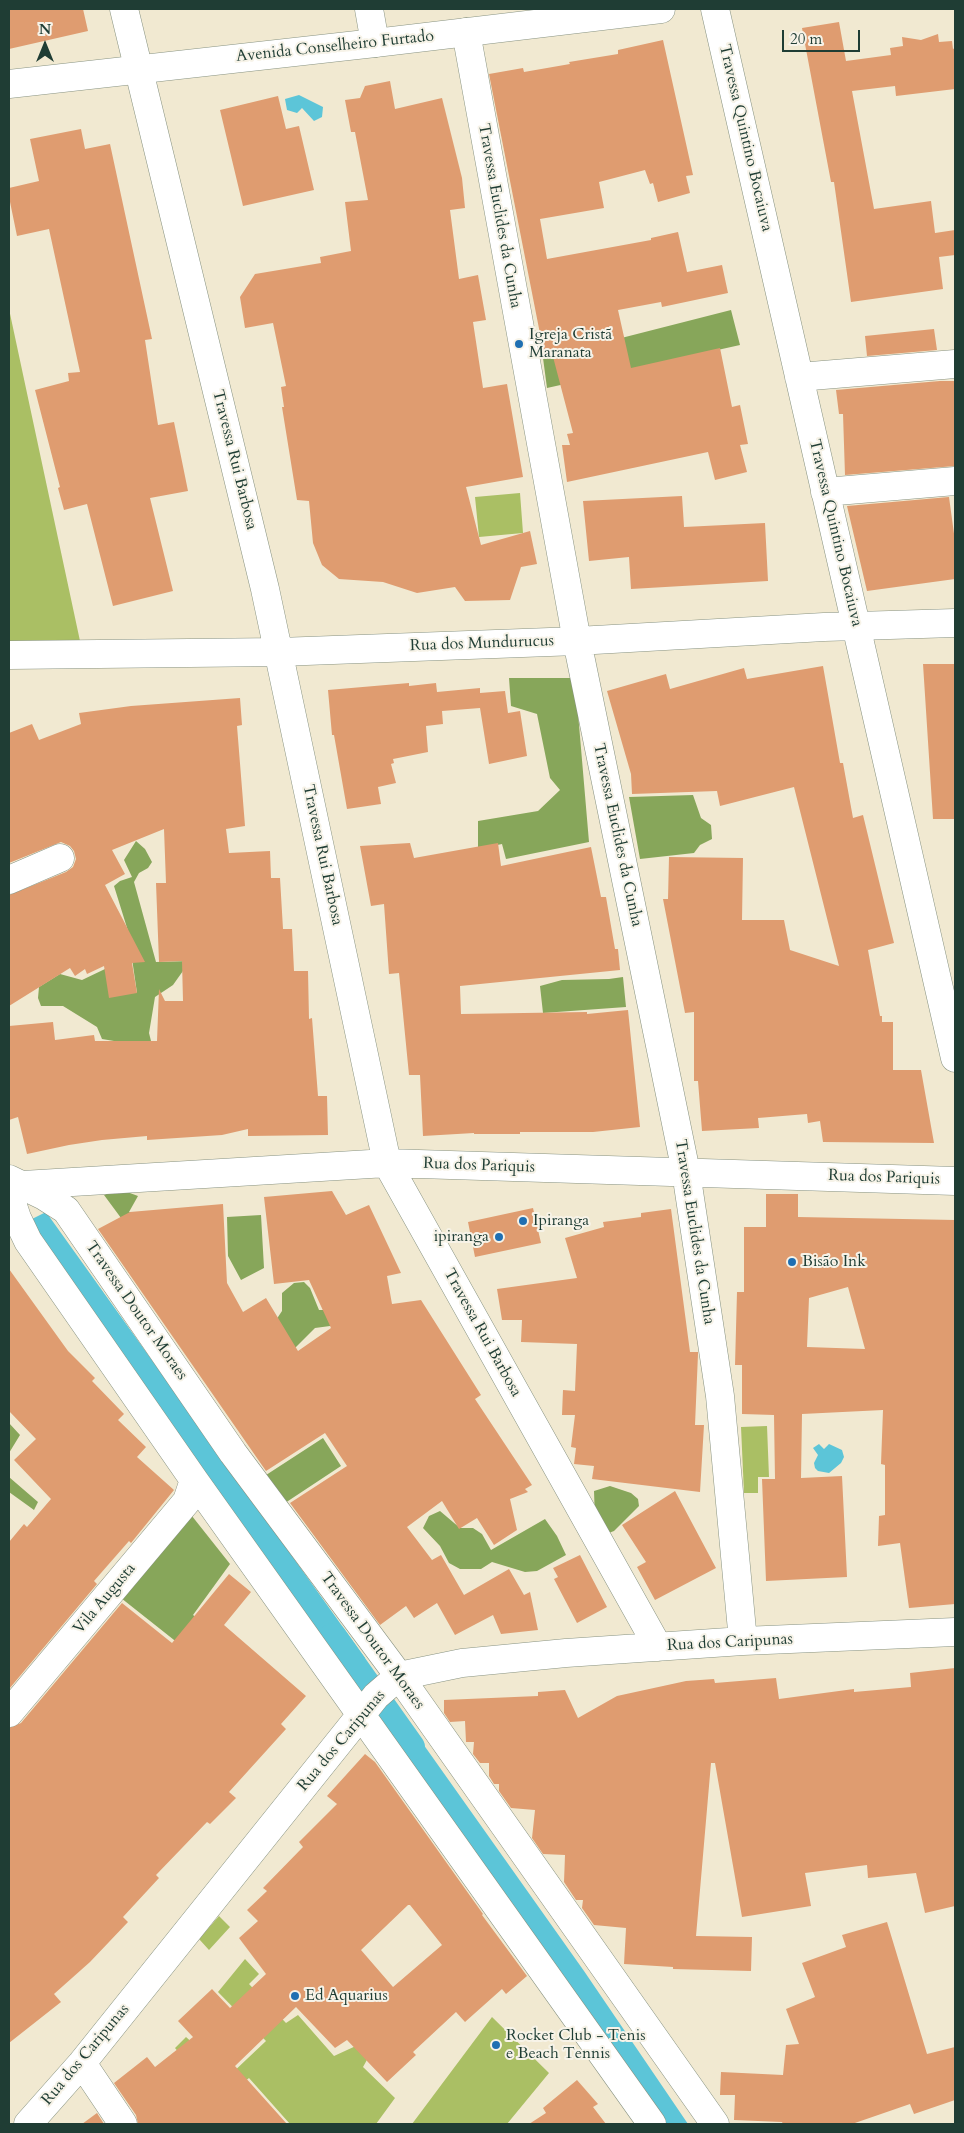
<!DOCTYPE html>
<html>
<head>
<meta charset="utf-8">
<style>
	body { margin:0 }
	#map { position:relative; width:964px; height:2133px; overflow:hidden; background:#f1e9d1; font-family:Cardo,serif }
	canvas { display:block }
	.frame { position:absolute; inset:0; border:10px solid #1f3d34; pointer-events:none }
	.north { position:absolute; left:20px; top:20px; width:50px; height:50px; -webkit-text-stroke:4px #f7f3e8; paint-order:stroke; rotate:0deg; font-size:14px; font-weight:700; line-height:20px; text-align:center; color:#1f3d34 }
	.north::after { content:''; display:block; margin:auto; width:18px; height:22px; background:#1f3d34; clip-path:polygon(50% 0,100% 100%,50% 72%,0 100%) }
	.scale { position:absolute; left:782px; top:30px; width:78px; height:22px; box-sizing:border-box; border:2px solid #1f3d34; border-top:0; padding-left:6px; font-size:15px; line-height:18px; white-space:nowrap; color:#1f3d34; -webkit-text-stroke:4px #f7f3e8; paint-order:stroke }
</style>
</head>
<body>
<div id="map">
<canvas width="964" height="2133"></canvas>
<div class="frame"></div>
<div class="north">N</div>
<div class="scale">20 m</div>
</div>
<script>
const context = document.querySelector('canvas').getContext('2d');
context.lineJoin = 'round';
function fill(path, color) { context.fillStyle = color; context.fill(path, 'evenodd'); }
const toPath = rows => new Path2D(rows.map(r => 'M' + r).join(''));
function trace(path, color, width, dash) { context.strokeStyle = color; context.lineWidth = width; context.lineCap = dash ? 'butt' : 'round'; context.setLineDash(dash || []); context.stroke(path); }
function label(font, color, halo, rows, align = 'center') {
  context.font = font + ' Cardo,serif'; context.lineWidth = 4; context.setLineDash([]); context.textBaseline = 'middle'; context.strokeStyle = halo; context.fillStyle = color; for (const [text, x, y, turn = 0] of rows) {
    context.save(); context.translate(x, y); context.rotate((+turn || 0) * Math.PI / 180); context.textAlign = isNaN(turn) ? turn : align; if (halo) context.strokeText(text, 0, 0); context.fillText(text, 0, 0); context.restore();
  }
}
const green = toPath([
	[9,309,83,655,9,655],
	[520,493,523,533,479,537,475,497],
	[767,1426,769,1477,758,1477,758,1493,744,1493,741,1427],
	[219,1916,230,1927,209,1950,199,1939],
	[245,1959,259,1974,249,1984,286,2023,298,2015,334,2056,358,2045,368,2058,363,2067,395,2098,376,2124,290,2124,249,2078,220,2102,175,2048,186,2037,229,2076,266,2041,218,1992],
	[492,2017,549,2073,507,2124,412,2124]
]);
const forest = toPath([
	[731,310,740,345,547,388,543,358],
	[509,678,575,678,589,842,506,859,502,844,478,849,478,821,538,811,560,790,550,778,537,714,511,706],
	[693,795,701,818,711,825,712,839,700,845,694,853,640,859,629,797],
	[136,841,145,849,152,862,148,868,139,873,134,882,156,962,190,961,173,985,155,997,149,1033,151,1041,114,1041,102,1039,97,1027,63,1006,41,1006,38,998,39,987,60,974,82,980,105,969,137,993,128,931,114,886,120,881,132,877,124,860],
	[623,977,626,1007,543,1013,540,986,562,980,609,979],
	[119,1189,138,1196,129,1212,134,1214,121,1218,104,1195],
	[261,1215,264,1268,241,1280,228,1256,227,1217],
	[304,1282,310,1288,319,1310,329,1310,333,1317,330,1326,315,1328,295,1348,274,1323,282,1311,282,1293,294,1283],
	[9,1423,20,1435,9,1453],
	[323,1438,341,1466,282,1505,263,1477],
	[9,1477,38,1502,34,1510,9,1492],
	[610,1486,631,1493,638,1499,639,1506,614,1531,606,1534,595,1520,594,1491],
	[188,1511,230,1564,193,1615,222,1637,193,1655,121,1598],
	[440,1511,460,1528,473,1528,482,1534,491,1550,545,1519,557,1536,566,1555,537,1571,525,1572,492,1562,481,1569,460,1569,449,1563,440,1546,423,1528,429,1516]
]);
const water = toPath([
	[299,95,323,107,322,117,314,121,302,108,297,113,287,110,285,99],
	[46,1212,365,1658,341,1678,24,1223],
	[819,1444,824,1449,829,1444,842,1450,844,1457,841,1463,829,1473,818,1471,815,1468,814,1463,818,1455,813,1448],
	[399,1710,584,1971,688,2124,662,2124,378,1728]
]);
const canal = toPath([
	[333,1637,411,1747]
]);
const building = toPath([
	[9,9,83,9,88,31,9,49],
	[839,22,846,61,891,55,890,48,903,46,902,37,921,40,938,34,939,42,952,41,953,49,955,48,955,89,896,96,895,86,852,91,874,209,931,201,935,233,955,230,955,255,939,257,943,289,851,302,834,182,831,182,802,28],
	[663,40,693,175,686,176,690,193,658,202,653,183,650,184,645,170,599,182,604,208,540,219,547,259,651,240,651,238,678,232,687,272,722,265,728,293,662,307,661,302,618,310,631,368,720,348,732,407,740,405,748,444,740,445,747,472,715,480,708,452,567,482,562,445,570,445,567,434,573,433,552,353,544,354,489,74,523,68,524,72,570,64,569,62,618,54,618,50],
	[390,81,395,109,442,98,462,178,465,208,450,210,459,279,478,275,486,320,473,322,483,388,507,384,523,477,466,487,481,545,530,531,537,564,521,567,510,600,465,601,455,587,417,593,383,582,339,579,322,565,313,543,309,501,297,500,282,407,284,407,281,387,286,386,273,323,245,328,240,297,255,274,321,263,320,257,351,251,345,202,368,200,355,132,351,132,345,100,360,98,365,86],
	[278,96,286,129,299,126,314,190,243,206,220,110],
	[81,129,85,149,110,144,152,339,145,340,158,425,174,422,188,491,150,498,173,591,113,606,87,504,64,510,58,488,60,487,35,390,69,381,68,373,80,372,49,229,17,236,9,197,9,188,39,181,30,139],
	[934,329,937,350,867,356,865,336],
	[940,381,955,381,955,466,845,475,843,414,839,414,836,390],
	[682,496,684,527,765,523,768,581,631,589,629,557,589,561,583,501],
	[949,497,955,541,955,579,867,591,847,506],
	[923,664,955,664,955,819,933,819],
	[823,666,840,763,843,763,853,818,863,815,894,943,868,950,880,1016,882,1016,882,1022,893,1022,893,1070,921,1070,934,1143,823,1142,820,1121,808,1123,807,1114,758,1118,759,1128,702,1131,698,1081,694,1081,694,1012,685,1013,663,899,668,899,669,857,743,858,742,920,784,920,790,950,839,966,794,787,720,806,717,791,632,794,631,774,607,691,666,674,670,689,744,668,747,679],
	[409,683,409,686,436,683,437,692,480,688,480,693,505,691,508,713,520,711,527,756,489,764,480,708,442,711,443,724,426,726,428,752,393,759,394,763,391,764,396,783,378,787,381,804,347,809,334,735,332,735,328,690],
	[240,698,242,725,237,726,245,826,226,829,229,853,270,851,271,878,280,878,283,929,292,929,294,971,308,971,309,1019,312,1018,318,1096,327,1096,328,1135,248,1136,248,1129,222,1135,147,1140,147,1136,102,1140,69,1145,27,1154,18,1117,9,1120,9,1026,53,1022,55,1040,94,1035,95,1041,157,1041,159,989,165,1001,183,1001,182,961,159,962,156,883,166,883,164,829,112,850,125,874,105,885,145,962,132,963,137,993,109,998,104,966,87,974,85,969,75,976,70,968,9,1006,9,895,66,872,73,867,76,859,74,851,70,846,61,842,9,863,9,733,32,724,39,740,81,724,79,713,131,706],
	[410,843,414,858,498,843,501,866,591,847,601,897,606,897,615,949,618,949,620,970,460,986,461,1014,587,1012,587,1014,628,1010,640,1127,593,1132,520,1132,520,1134,474,1134,474,1133,423,1136,420,1075,409,1075,399,973,389,974,384,904,371,906,360,846],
	[332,1191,346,1215,369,1205,401,1273,387,1276,392,1304,421,1300,481,1395,475,1399,532,1485,525,1489,528,1492,510,1499,517,1530,494,1545,477,1518,459,1529,442,1501,407,1527,432,1560,441,1555,464,1595,509,1569,524,1595,530,1592,538,1630,501,1634,493,1615,455,1635,437,1603,414,1618,406,1606,380,1625,290,1503,347,1466,325,1433,266,1471,98,1229,130,1212,223,1204,227,1283,243,1312,266,1298,298,1351,331,1328,309,1280,274,1284,264,1197],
	[766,1194,798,1194,798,1217,955,1220,955,1604,909,1608,900,1543,878,1546,879,1516,885,1515,885,1465,881,1464,883,1410,802,1414,801,1478,842,1476,847,1577,766,1581,762,1479,775,1479,774,1415,742,1414,742,1365,735,1365,737,1292,744,1292,744,1227,766,1227],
	[848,1287,865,1349,807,1347,809,1298],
	[533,1208,541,1243,475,1257,468,1222],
	[671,1209,690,1352,698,1352,698,1354,695,1425,704,1425,700,1492,592,1479,594,1466,574,1464,576,1448,571,1447,575,1415,562,1415,563,1390,575,1391,577,1344,521,1342,522,1320,502,1320,497,1289,577,1278,565,1238,604,1227,603,1222,641,1217,641,1213],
	[9,1269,68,1351,95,1378,92,1381,124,1414,118,1420,146,1447,137,1457,174,1490,131,1543,129,1541,94,1581,97,1584,9,1689,9,1542,24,1524,27,1527,51,1499,14,1460,36,1439,9,1411],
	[675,1491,716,1568,655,1600,637,1567,646,1562,622,1525],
	[580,1555,607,1607,577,1623,554,1579,558,1577,553,1568],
	[229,1574,251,1592,224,1625,306,1696,281,1724,286,1729,229,1792,236,1798,210,1824,207,1822,156,1875,159,1878,123,1917,128,1922,90,1962,54,1994,61,2002,9,2043,9,1728,21,1723,122,1603,172,1643],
	[955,1668,955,1906,925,1913,916,1873,868,1878,867,1865,805,1873,811,1906,742,1917,715,1763,711,1763,696,1936,752,1937,751,1971,673,1969,673,1967,624,1964,626,1928,594,1925,582,1908,583,1900,576,1900,564,1882,565,1855,543,1854,532,1838,535,1810,511,1808,499,1791,499,1784,494,1784,489,1776,489,1763,480,1763,473,1754,474,1742,466,1742,465,1721,450,1722,444,1713,444,1700,538,1696,538,1692,565,1690,578,1718,617,1696,686,1681,714,1679,715,1683,776,1678,779,1699,854,1689,854,1692,911,1687,910,1673],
	[365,1754,375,1762,483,1914,482,1915,527,1976,506,1994,502,1989,465,2022,456,2012,413,2052,416,2055,387,2082,347,2040,335,2048,296,2007,235,2066,287,2124,138,2124,136,2115,114,2083,147,2057,155,2067,193,2037,178,2021,212,1989,230,2008,266,1974,239,1938,258,1921,247,1910,267,1891,263,1888,303,1847,299,1842,337,1804,327,1796],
	[408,1905,410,1905,442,1945,393,1987,361,1950],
	[887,1922,927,2054,955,2047,955,2100,914,2114,910,2104,852,2124,783,2124,782,2122,734,2120,735,2095,720,2095,721,2072,783,2075,786,2045,799,2044,786,2009,815,1997,802,1963,846,1947,842,1935],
	[577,2080,598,2104,593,2107,606,2124,529,2124,546,2113,543,2108],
	[97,2113,104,2124,82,2124]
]);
const minor = toPath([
	[124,9,265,589,387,1163,658,1647],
	[369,9,375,43],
	[715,9,955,1058],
	[466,32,577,641,686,1172,720,1396,743,1641],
	[799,377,955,364],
	[825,492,955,481],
	[9,655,279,652,577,641,824,627,955,623],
	[9,880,60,858],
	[9,1179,44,1196,66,1210,233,1453,399,1676,715,2124],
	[23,1185,387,1163,955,1181],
	[9,1194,17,1218,28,1241,194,1480,652,2124],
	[9,1713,187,1501,194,1480],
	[82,2063,123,2124],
	[28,2124,82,2063,376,1696,399,1676,462,1663,566,1653,743,1641,955,1632]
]);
const major = toPath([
	[9,84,375,43,661,9]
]);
const markers = [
	[519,344,5,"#1f6fb2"],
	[523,1221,5,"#1f6fb2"],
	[499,1237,5,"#1f6fb2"],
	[792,1262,5,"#1f6fb2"],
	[295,1996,5,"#1f6fb2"],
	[496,2045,5,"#1f6fb2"]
];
const streetNames = [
	["Avenida Conselheiro Furtado",335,47,-6],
	["Travessa Quintino Bocaiuva",745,138,77],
	["Travessa Euclides da Cunha",499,216,80],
	["Travessa Rui Barbosa",234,460,76],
	["Travessa Quintino Bocaiuva",835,533,77],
	["Rua dos Mundurucus",482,644,-2],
	["Travessa Euclides da Cunha",617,835,78],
	["Travessa Rui Barbosa",322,855,78],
	["Rua dos Pariquis",479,1166,2],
	["Rua dos Pariquis",884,1178,2],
	["Travessa Euclides da Cunha",694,1232,81],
	["Travessa Doutor Moraes",136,1311,55],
	["Travessa Rui Barbosa",482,1333,61],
	["Vila Augusta",105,1599,-50],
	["Travessa Doutor Moraes",372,1641,54],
	["Rua dos Caripunas",730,1643,-3],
	["Rua dos Caripunas",342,1741,-50],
	["Rua dos Caripunas",86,2055,-50]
];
const poiNames = [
	["Igreja Cristã",529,335],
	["Maranata",529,353],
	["Ipiranga",533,1221],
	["ipiranga",489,1237,"right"],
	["Bisão Ink",802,1262],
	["Ed Aquarius",305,1996],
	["Rocket Club - Tenis",506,2036],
	["e Beach Tennis",506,2054]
];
fill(green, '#aabf64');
fill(forest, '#87a65a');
fill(water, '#5cc5d8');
trace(canal, '#5cc5d8', 28);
fill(building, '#df9c70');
trace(minor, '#889382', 29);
trace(major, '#889382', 29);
trace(minor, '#fff', 28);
trace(major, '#fff', 28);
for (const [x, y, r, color] of markers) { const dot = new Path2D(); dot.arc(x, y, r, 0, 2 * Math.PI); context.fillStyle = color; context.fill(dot); trace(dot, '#f7f3e8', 2); }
label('16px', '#1f3d34', '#f7f3e8', streetNames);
label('16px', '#1f3d34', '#f7f3e8', poiNames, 'left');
</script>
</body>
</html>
